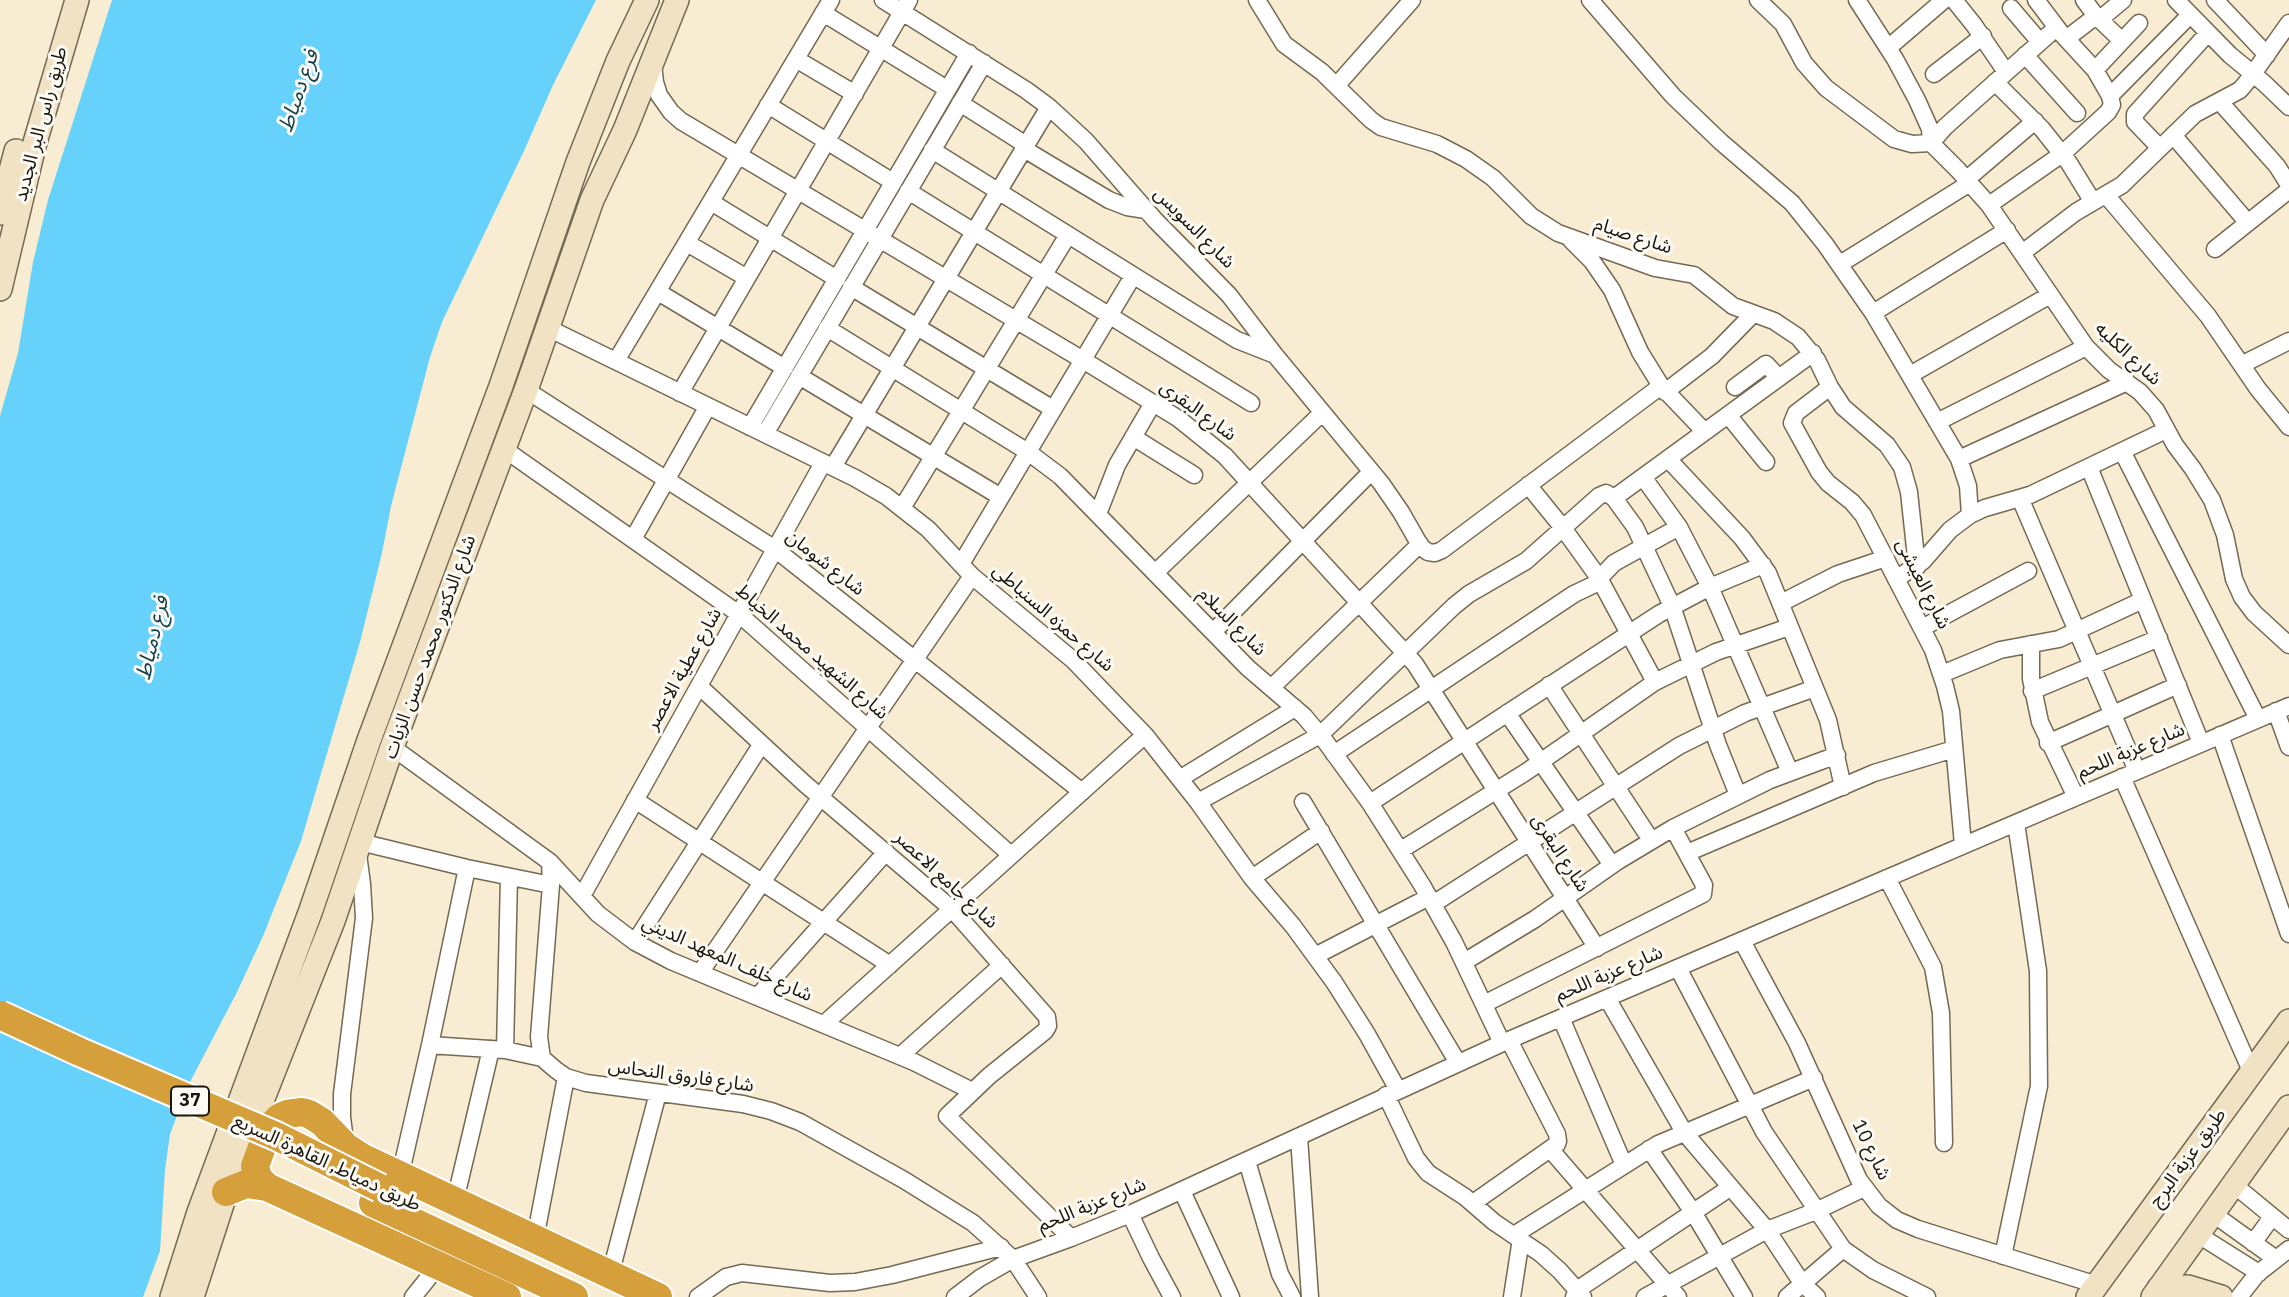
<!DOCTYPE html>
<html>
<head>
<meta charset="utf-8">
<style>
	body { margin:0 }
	canvas { display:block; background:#f8edd3 }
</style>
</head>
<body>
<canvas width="2289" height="1297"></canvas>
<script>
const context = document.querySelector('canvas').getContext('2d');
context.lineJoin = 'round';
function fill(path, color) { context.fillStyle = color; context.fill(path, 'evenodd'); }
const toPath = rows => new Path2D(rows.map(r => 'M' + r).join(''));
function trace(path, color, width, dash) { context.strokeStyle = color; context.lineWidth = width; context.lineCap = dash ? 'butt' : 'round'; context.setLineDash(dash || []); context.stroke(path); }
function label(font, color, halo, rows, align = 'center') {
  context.font = font + ' "IBM Plex Sans","Noto Sans Arabic",sans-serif'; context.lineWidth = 6; context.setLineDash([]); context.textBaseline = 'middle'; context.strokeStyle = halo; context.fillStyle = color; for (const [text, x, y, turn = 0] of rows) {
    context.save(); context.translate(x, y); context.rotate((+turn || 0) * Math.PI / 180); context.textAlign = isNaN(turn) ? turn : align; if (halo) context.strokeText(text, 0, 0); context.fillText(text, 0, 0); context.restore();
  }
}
const water = toPath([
	[112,0,596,0,553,85,524,151,442,322,430,357,391,506,382,553,360,642,301,841,263,936,237,992,189,1084,170,1134,165,1170,160,1251,143,1297,0,1297,0,416,18,353,33,262,48,200]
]);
const street = toPath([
	[883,0,1026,90,1049,107,1086,141,1155,220,1229,295,1275,355,1381,483,1401,512,1421,547,1428,552,1435,553,1442,550,1661,386],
	[1257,0,1284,44,1322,72,1371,120,1381,127,1437,144,1466,159,1493,178,1531,216,1558,233,1655,268,1694,275,1733,306,1774,321,1798,337,1817,360,1830,387,1843,407,1887,445,1902,467,1909,492,1917,567],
	[1590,0,1673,96,1721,142,1792,203,1825,244,1873,313,1959,459,1968,486,1970,515],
	[1758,0,1783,24,1804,63,1826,88,1894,139,1912,144,1931,143],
	[1857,0,1895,59,1917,100,1930,129,1931,143,1958,170,1989,205,2086,347,2109,370,2140,392,2156,410,2175,445,2193,469,2212,500,2225,535,2234,579,2242,597,2254,613,2289,645],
	[1954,0,1974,25,2006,72],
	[2084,0,2096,16,2122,41],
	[2176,0,2230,55,2264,83,2289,107],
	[2215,0,2267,55],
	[2011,8,2040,42],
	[823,13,947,89],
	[2099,20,2123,0],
	[2066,39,2096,16],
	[1888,48,1944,0],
	[2025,55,2077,113],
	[796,59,855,94],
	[653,64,655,82,659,95,671,112,681,121,1083,360,1179,419,1225,456,1415,664,1597,948],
	[2095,70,2139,23],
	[1934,74,1983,36],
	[1995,82,2042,129,2069,163,2093,202],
	[1337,85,1412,0],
	[2110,96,2190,15],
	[2220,102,2277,166,2289,185],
	[960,103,1026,145],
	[768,105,893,182],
	[2173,135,2248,223],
	[1931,143,1945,127,2056,28],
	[2160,148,2135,122,2135,114,2208,33],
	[1024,149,1109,200,1127,207,1146,210],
	[932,150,1237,340,1275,355],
	[1967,179,2035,121],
	[908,191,1251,403],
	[2106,195,2208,316,2258,389,2289,427],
	[711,202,837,279],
	[1989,205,2062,154,2108,112,2112,105,2110,96,2095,70,2061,33,2036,0],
	[1571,240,1592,261,1612,290,1640,352,1661,386,1705,432],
	[687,243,747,278],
	[2215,249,2289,190],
	[2022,253,2076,212,2122,185,2195,114,2240,90,2250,78,2289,23],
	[1840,264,1970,183],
	[851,287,1053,409],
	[658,292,785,368],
	[1873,313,2007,230],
	[548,328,855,478,886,496,928,529,972,576,1073,660,1145,735,1198,802,1252,878,1293,926,1334,982,1367,1034,1398,1090],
	[827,328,1028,452,1060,476,1248,668,1304,716,1325,741,1370,803,1422,885,1454,942,1502,1043],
	[616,361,831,0],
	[2243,364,2289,341],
	[1910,375,2050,295],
	[799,376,1001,497],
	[1735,387,1766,364,1779,378],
	[1830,387,1796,413,1792,423,1819,472,1828,483,1852,502,1863,515,1933,650,1945,686,1951,711,1963,845],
	[526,390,775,549,1082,792],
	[1665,392,1712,356,1753,314],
	[680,393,909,0],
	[1728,415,1766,462],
	[1937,422,2086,347],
	[750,427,969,53],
	[765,434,984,63],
	[1133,437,1194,475],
	[504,449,739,614,1011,855],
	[2122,451,2258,719],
	[1668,459,1742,538,1768,573,1828,720,1843,787],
	[1959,459,2127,382],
	[833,467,1049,107],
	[2089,467,2201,743],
	[1643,477,1679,527,1710,587,1790,772],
	[1528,485,1563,528,1599,578,1655,682],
	[1614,498,1813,353],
	[2020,498,2137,771],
	[902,508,1068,235],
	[1098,514,1117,465,1153,403],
	[633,539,708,406],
	[961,564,1133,276],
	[1155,573,1322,413],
	[1896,579,1923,561,1950,530,1970,515,1985,508,2030,495,2166,430],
	[1781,603,1838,574,1886,558],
	[1922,628,2028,571],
	[1213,632,1371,472],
	[2031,644,2031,679,2040,722,2076,797],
	[1942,674,2000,650,2059,639,2143,600],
	[1549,685,1651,840],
	[699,686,805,784,952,909,1047,1017,1048,1026,1045,1031,989,1076,947,1116,1071,1238],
	[1271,688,1420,544],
	[2032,691,2159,638],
	[2276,711,2289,747],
	[1507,713,1612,865],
	[2220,735,2289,934],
	[2048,743,2178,685],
	[392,747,550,862,598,914,635,942,671,961,914,1062,972,1091],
	[1334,754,1574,594,1593,585,1614,563,1679,527],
	[2122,777,2251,1071],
	[1181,778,1295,708],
	[635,800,890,965],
	[1198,802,1320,735,1454,606,1469,594,1526,561,1599,496,1606,493,1614,498,1635,527,1672,606,1718,745,1738,795],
	[1303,802,1458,1063],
	[1370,803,1659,614,1710,587,1763,565],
	[360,842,467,868,551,885],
	[1401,850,1526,772,1655,682,1716,652,1789,627],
	[1687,853,1874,773,1954,749],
	[550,862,551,885,539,1037,542,1058,556,1070,566,1077,586,1083,743,1104,771,1111,800,1122,904,1180,973,1223,1013,1259,1038,1297],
	[1252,878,1321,831],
	[1887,878,1933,967,1941,1013,1944,1143],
	[582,896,823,463],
	[1433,904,1679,746,1745,713,1815,688],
	[1742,941,1797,1043,1859,1180,1879,1206,1897,1220,1918,1229,2097,1285],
	[635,942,761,745],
	[1315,956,1429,897],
	[1464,962,1535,919,1618,861,1673,828,1770,780,1837,755],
	[1678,968,1764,1132,1843,1249,1873,1270,1927,1297],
	[700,973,972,576],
	[757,997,886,852],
	[1607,998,1684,1132,1767,1230,1802,1283,1817,1297],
	[1484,1004,1703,894,1704,885,1673,828],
	[1561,1018,1624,1165],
	[824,1024,1145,735],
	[430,1045,505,1050,542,1058],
	[505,1050,509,877],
	[900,1056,1002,965],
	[1386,1095,1416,1158,1428,1173,1465,1197,1494,1222,1541,1254,1560,1271,1583,1297],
	[1299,1137,1310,1297],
	[345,1141,342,1117,342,1094,364,918,362,884,358,854],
	[1550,1149,1678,1297],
	[1649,1149,1693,1212,1744,1297],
	[1247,1161,1280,1274,1292,1297],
	[400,1176,430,1045,467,868],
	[2233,1184,2289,1230],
	[1182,1191,1231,1297],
	[455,1201,491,1049],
	[1473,1203,1557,1144,1558,1141,1557,1134,1509,1040],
	[2212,1213,2276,1259],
	[1130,1214,1151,1258,1172,1297],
	[2197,1234,2259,1273],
	[1514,1235,1658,1144,1814,1078],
	[535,1239,566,1077],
	[2253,1243,2272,1217],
	[2003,1256,2039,1086,2038,971,2016,823],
	[610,1275,658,1093],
	[413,1297,438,1266],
	[698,1297,726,1277,742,1273,830,1283,855,1282,892,1275,1001,1247],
	[955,1297,980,1278,1013,1259,1071,1238,1130,1214,1509,1040,2289,706],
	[1512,1297,1521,1239],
	[1574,1297,1577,1290,1731,1187],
	[1645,1297,1767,1230,1816,1211,1864,1188],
	[1787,1297,1843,1249],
	[2239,1297,2257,1274,2289,1249]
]);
const secondary = toPath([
	[0,213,16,151],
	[0,289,34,146,77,0],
	[2159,1288,2188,1287,2221,1297],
	[172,1297,199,1212,311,910,369,740,501,386,578,162,618,61,647,0],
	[192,1297,226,1192,333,921,392,747,526,390,592,200,625,130,677,0],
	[2088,1297,2289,1021],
	[2153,1297,2289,1107]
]);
const highway = toPath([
	[267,1187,258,1178,255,1166,269,1128,280,1117,287,1114,302,1112,309,1114,322,1122,346,1147,363,1158,658,1297],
	[226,1192,246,1184,267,1187,507,1297],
	[373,1203,574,1297]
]);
const highwayBridge = toPath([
	[0,1015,80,1052,276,1136,380,1188]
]);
const shields = [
	[190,1101,38]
];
const shieldNames = [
	["37",190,1101]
];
const streetNames = [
	["طريق راس البر الجديد",41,124,-75],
	["شارع السويس",1194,228,45],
	["شارع صيام",1633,236,18],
	["شارع الكليه",2128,354,43],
	["شارع البقرى",1198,411,36],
	["شارع شومان",825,563,38],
	["شارع العيشى",1923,584,63],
	["شارع حمزه السنباطي",1053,618,41],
	["شارع السلام",1232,622,45],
	["شارع الدكتور محمد حسن الزيات",430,647,-70],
	["شارع الشهيد محمد الخياط",812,652,41],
	["شارع عطية الاعصر",684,669,-61],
	["شارع عزبة اللحم",2131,751,-23],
	["شارع البقرى",1560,853,57],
	["شارع جامع الاعصر",946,880,43],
	["شارع خلف المعهد الديني",727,959,24],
	["شارع عزبة اللحم",1609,974,-23],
	["شارع فاروق النحاس",681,1076,8],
	["شارع 10",1871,1150,64],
	["طريق عزبة البرج",2188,1158,-54],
	["طريق دمياط, القاهرة السريع",327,1163,25],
	["شارع عزبة اللحم",1092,1205,-22]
];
const waterNames = [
	["فرع دمياط",299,91,-71],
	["فرع دمياط",153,638,-77]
];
fill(water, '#66d1fa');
trace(street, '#746a53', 19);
trace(secondary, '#746a53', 26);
trace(highway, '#fff', 32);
trace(street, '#fff', 16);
trace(secondary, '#f2e2c4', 23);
trace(highway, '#d5a03c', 28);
trace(highwayBridge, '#fff', 32, []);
trace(highwayBridge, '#d5a03c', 28);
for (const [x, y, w] of shields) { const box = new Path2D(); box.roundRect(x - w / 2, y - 14.5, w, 29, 5); context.fillStyle = '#fdfbf6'; context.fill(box); trace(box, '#1a160d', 2); }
label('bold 18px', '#1a160d', null, shieldNames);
label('19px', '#1a160d', '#fdfbf6', streetNames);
label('italic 21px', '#124152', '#fdfbf6', waterNames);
</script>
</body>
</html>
